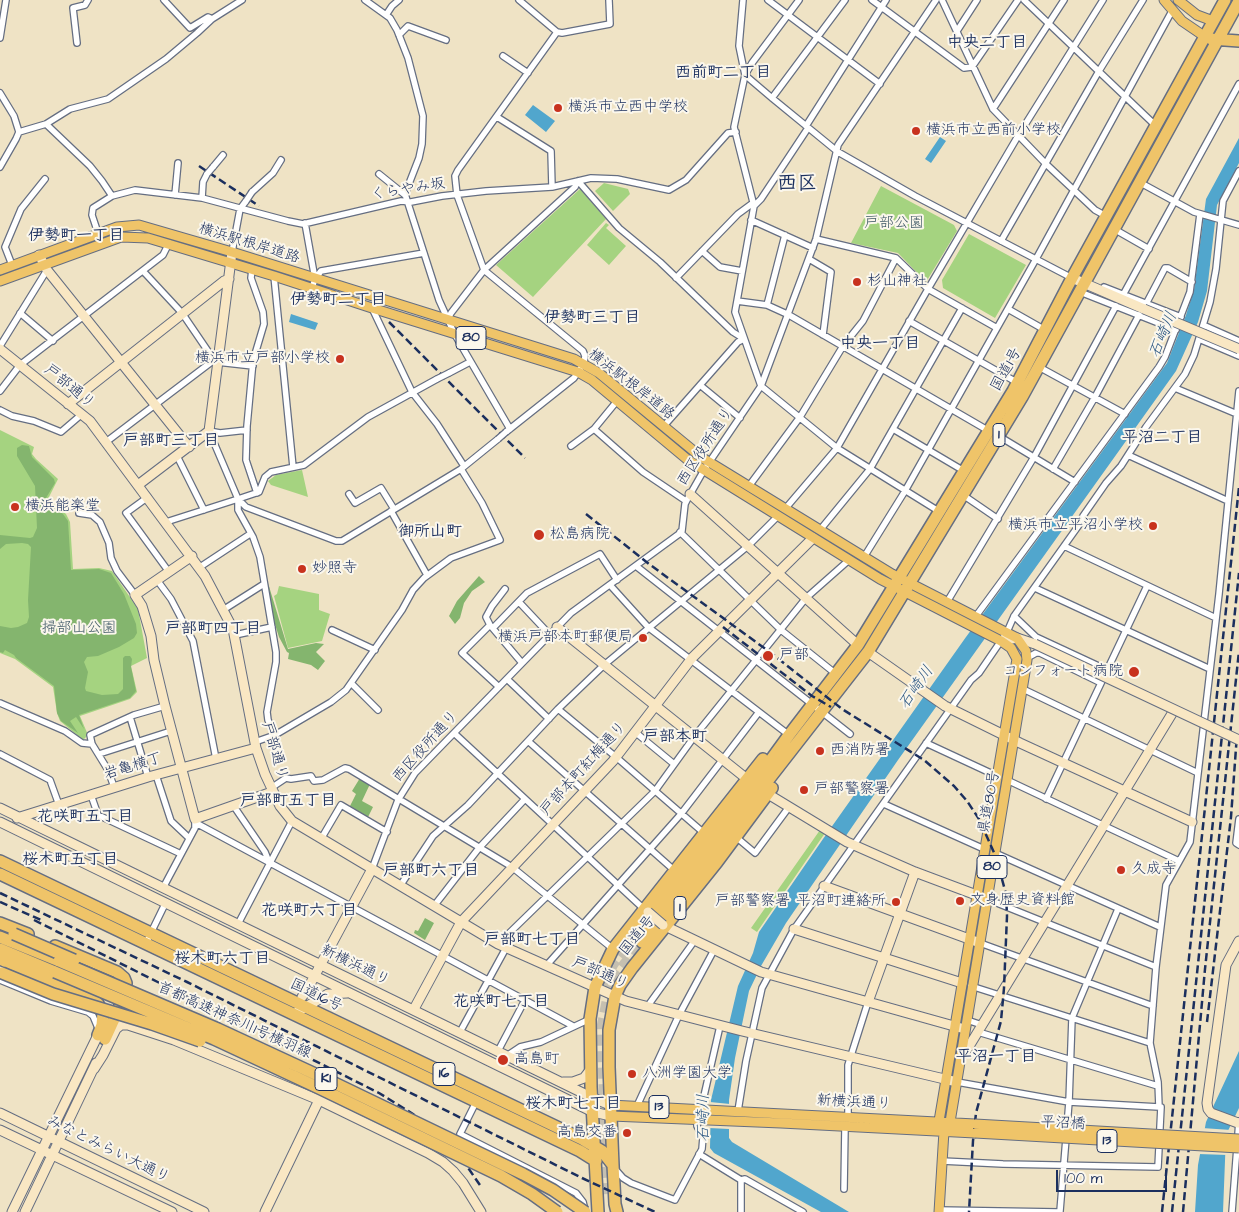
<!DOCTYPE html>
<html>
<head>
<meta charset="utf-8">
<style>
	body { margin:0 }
	#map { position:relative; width:1239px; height:1212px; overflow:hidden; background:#efe3c5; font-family:"Architects Daughter",sans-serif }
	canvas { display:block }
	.scale { position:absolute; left:1056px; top:1170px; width:111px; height:22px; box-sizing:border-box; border:2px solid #1b2f5e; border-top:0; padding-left:6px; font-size:15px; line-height:18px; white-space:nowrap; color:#1b2f5e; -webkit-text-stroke:4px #fbf7ec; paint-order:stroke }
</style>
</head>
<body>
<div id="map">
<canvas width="1239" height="1212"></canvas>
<div class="scale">100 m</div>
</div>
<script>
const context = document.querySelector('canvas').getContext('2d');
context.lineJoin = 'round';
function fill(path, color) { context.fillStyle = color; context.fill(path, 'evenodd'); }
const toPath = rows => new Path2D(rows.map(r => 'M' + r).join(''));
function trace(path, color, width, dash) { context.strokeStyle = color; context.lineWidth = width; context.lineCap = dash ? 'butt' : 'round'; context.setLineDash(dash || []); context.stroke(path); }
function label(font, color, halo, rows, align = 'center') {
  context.font = font + ' "Architects Daughter","Klee One",sans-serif'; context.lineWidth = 4; context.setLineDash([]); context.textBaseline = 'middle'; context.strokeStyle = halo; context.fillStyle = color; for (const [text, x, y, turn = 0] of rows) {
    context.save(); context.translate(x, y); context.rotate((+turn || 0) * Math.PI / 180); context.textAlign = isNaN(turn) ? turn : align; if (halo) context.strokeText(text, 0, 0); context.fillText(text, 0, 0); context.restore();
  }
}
const green = toPath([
	[604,183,628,189,630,194,613,211,595,191],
	[881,186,954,225,957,231,926,282,898,253,851,243],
	[580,189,606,219,533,297,496,265],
	[606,223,609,225,606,228,626,246,609,265,587,245],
	[969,234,1026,265,995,318,943,288,942,280],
	[0,430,34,447,32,454,36,459,58,479,48,499,66,514,70,522,73,569,99,568,112,571,138,609,147,658,131,666,137,692,130,699,80,716,88,735,83,740,60,721,57,713,53,687,15,659,0,653],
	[302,470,308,497,271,485,268,481,276,475],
	[279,586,319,594,319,610,330,614,322,641,288,648,274,596,277,594],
	[820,830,825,833,757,932,751,928]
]);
const forest = toPath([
	[22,445,29,446,32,457,54,479,55,483,46,498,47,502,63,514,68,521,71,570,99,569,111,573,124,594,136,624,137,633,134,638,119,647,98,656,87,657,84,662,88,672,85,688,86,691,102,695,118,694,123,689,123,658,125,656,130,656,132,659,131,667,136,691,130,698,79,715,84,729,76,717,70,721,78,733,61,721,57,713,54,686,16,658,14,655,5,650,3,653,0,652,0,626,11,628,18,627,27,623,29,617,28,600,31,547,28,544,22,543,6,544,0,549,0,535,30,538,33,537,37,528,35,486,17,456,17,448],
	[479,576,485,582,472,591,464,603,460,618,455,624,449,616,457,601],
	[268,583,288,649,316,643,324,644,316,652,325,661,318,670,311,665,288,659,289,653,287,652,279,637,273,618],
	[360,778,370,784,362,801,373,807,368,817,350,806,356,794,352,791],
	[425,918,434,923,425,940,414,933,415,930,418,931]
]);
const water = toPath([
	[533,105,555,121,546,132,525,115],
	[940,137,946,141,931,163,925,159],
	[1239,138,1239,163,1217,205,1207,291,1198,322,1176,371,898,760,786,923,761,966,749,991,735,1058,729,1100,729,1138,732,1142,849,1212,821,1212,714,1153,710,1148,711,1100,738,986,753,953,759,932,823,839,966,637,1167,363,1186,315,1194,290,1206,199],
	[291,314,318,323,315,330,289,322],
	[1239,1051,1239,1108,1226,1135,1223,1212,1195,1212,1198,1165,1206,1122]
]);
const pier = toPath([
	[710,1102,730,1104,729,1129,709,1128],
	[1202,1128,1231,1130,1229,1136,1228,1155,1198,1154]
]);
const highwayTunnel = toPath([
	[602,984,613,964,634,936],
	[609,1194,606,1146,602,1027,609,992,617,974,642,942]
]);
const street = toPath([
	[164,0,190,28,208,17,212,19],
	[365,0,390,18,397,30,408,58,423,116,422,144,419,158,405,194,439,300,454,333,510,429],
	[519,0,557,32,562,33,610,24,609,0],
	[743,0,739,46,745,75,772,98,838,152,915,196,1072,278],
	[768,0,880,84],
	[872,0,964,68,972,67,1018,0],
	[936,0,838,145,816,239,761,386,837,448,940,512],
	[942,0,993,109,1046,164,1095,210,1106,216],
	[1024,0,1155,125],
	[386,15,392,6,399,0],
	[957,31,977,0],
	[399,35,408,26,446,40],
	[0,38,6,0],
	[77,43,73,8,85,5,88,0],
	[503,56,528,73],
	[0,93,14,116,19,132,16,139,0,167],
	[772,98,845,0],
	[993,109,1064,0],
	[497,117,551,151,552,187],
	[46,124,90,166,102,181,112,196],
	[806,126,886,0],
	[19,132,46,124,70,109,108,99,166,59,197,33,212,19,242,0],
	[213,167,223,155],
	[379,174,405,195],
	[1139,182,1194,212,1239,225],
	[252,192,273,173,281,160],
	[175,195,178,163],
	[202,198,203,182,207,174],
	[754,206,761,199,808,128],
	[751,220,813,248],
	[305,223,315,279],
	[1114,229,1149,249],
	[98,233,92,215,93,208,112,196,135,190,202,198,288,221,303,224,401,201,411,202,442,196,486,191,552,187,591,178,617,179,669,190,686,180,728,133,736,132],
	[816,239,896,258,928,289,997,328],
	[1001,241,1099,71,1143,0],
	[702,251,720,267,742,271],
	[232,252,240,209,246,201],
	[809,259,831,272,823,335],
	[12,265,5,247,21,209,45,179],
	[252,269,251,278,263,312,264,324,253,361,247,426,246,460,257,493],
	[143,271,182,313,214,360],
	[274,276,293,467],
	[676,278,738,214,753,203],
	[1104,287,1181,317],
	[312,288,315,279,321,271,424,253],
	[1080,292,1176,330],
	[1123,295,1239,84],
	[737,301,767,305,789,315,989,431],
	[1146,304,1165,268,1168,268,1192,282],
	[767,305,785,235],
	[372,308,412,392,437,424,464,466],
	[1008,309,1045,330],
	[20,313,53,341],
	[448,319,451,313,484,270,575,187,578,181,619,228,660,262,733,332,744,339,738,342,663,427],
	[909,321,1018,383],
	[1203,325,1239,341],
	[1199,339,1239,356],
	[0,346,47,270],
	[217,362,253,366],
	[1039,367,1125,414],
	[449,373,470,362],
	[700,385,740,418],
	[1175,388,1237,414],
	[0,391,20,365,163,255,169,243],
	[0,410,12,416,34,421,61,432,82,414],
	[594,429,617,401],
	[893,429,964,471],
	[506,432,574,378,584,363,585,356,583,351,484,270,457,195,455,176,458,170,557,32],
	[997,435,1075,482],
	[106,442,218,357],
	[571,446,594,429,643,472,686,501],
	[1128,455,1228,501],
	[177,456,204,510],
	[1053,469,1095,397,1139,315],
	[749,486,800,417,843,346,863,321,896,258],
	[349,494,355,503,381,488,394,509],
	[963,495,998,519],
	[148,497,126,513,169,572],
	[238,499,246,507,336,541,342,541,461,469,498,439],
	[238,499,238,510,253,537,260,557,276,652,276,662,267,712,268,720,275,735],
	[238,499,259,492,265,477,271,472,304,465,368,417,437,379],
	[785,509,837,448,928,289,1018,136,1103,0],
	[391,511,427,575],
	[79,513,92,515,100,522,109,543,111,558,117,571,135,595],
	[166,522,238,499,209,431,220,433,247,430],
	[820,530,870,469,962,308],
	[680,532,781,630,836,674],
	[1064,546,1216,618],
	[864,557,905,491,1036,259,1172,11],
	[636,566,850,734],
	[200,567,250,534],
	[157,580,171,599,193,641,216,759],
	[610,585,648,627,789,735],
	[1035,588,1210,669],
	[505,589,492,606,486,617,490,625,522,663],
	[519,602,550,635],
	[947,602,1034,457,1116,306],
	[223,610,264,584],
	[976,616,1159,367,1165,357,1190,292,1200,214],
	[1014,616,1036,637,1107,670],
	[490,625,462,653,499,687],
	[493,628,527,593,600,554,617,580],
	[332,630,375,650],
	[235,635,272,627],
	[1027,658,1036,653,1040,653,1101,683],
	[507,679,549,719],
	[352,684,378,710],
	[1023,689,1198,773],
	[0,703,65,731,82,743,92,744],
	[558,709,616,757,705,834],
	[130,717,148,777],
	[635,732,674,764],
	[454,733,645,910],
	[528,741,675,871],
	[255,742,275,735,331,702,346,690,402,610,413,590,424,578,451,558,500,540,482,503,461,469],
	[926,743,997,776],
	[0,754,50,780,59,805],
	[99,754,171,731],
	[156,775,171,821,189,838],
	[1007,780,1179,861],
	[114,787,108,770,92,744,90,735,134,715,165,706],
	[271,788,286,778,291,779,311,776,314,781,323,780,345,768,349,769,512,867,613,949],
	[91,795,98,815,181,854],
	[1046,799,1147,586],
	[884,804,984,849],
	[233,805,265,852,269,862],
	[1239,819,1236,843,1239,845],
	[196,823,573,1026],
	[736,837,755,853,789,807],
	[321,839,341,805,387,832],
	[995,853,1160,927],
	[372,869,398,800,415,773,571,613,679,534,682,531,685,504,688,498,704,470,761,386,735,312,754,206,734,127,745,75,752,63,799,0],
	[400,886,433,836,468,805,558,709,604,665,748,546,778,516],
	[163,888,195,828,195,820],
	[987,899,1156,967],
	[434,906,479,848,525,799],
	[238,924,292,821],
	[146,943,166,902],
	[980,943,1153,1006],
	[498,944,655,791,694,737,806,598,849,560],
	[546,966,681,814,759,712],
	[0,980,51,1001,88,1012,93,1016,98,1028],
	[971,986,1150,1043],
	[647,1007,695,940],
	[967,1020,982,1025],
	[460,1032,506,948],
	[978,1032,1158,1086],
	[498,1051,525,1000],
	[508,1055,520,1047,541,1042,590,1019],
	[957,1082,1069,1102,1159,1107],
	[476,1102,460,1134,576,1193,583,1202,585,1210],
	[637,1106,679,1015,714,950],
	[701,1109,720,1026],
	[738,1111,746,1061,762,988,794,929,971,680,979,673,1007,632,1014,616,1079,525,1083,516,1106,483,1121,466,1146,427,1185,374,1194,355,1210,302,1216,269,1223,201,1239,171],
	[848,1117,848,1065,868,1002],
	[699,1154,741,1180,741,1212],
	[942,1161,1003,1164,1158,1167,1161,1107,1159,1107,1158,1082,1150,1043,1156,967,1166,885,1190,842,1219,594,1239,391],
	[615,1169,623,1178,631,1183,675,1200,702,1149,703,1137,697,1126,697,1120],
	[741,1180,745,1179,803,1212],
	[844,1189,845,1127],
	[939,1210,1058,1212,1060,1211,1069,1102,1072,1018,1118,909],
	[1232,1212,1239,1121]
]);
const secondary = toPath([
	[39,255,47,270,189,447],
	[1072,278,1144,309],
	[0,349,90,421,205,576,233,629,256,748,265,774,280,806,292,821,498,944,626,1001,742,1031,957,1082],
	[68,404,224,281,229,279],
	[138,485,209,431,232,252],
	[690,494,858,645],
	[192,556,135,595,142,606,151,636,154,660,165,706,195,819,272,792],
	[557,627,752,783],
	[1001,641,1017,638,1035,644],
	[868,652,945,706,1020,743,1192,822],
	[763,791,847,842,915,872,987,899],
	[0,808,591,1097,610,1105],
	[17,818,148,777,256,748],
	[0,822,593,1112,611,1116],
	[824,886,980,943],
	[663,925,761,972,961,1028],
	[794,929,962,983],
	[302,997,307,990,372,869],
	[868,1002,915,872],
	[414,1009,461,922,613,761,692,658,813,538],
	[294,1014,328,994,347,993],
	[962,1052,968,1048,1173,712],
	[94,1069,103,1055,116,1029,121,1025,128,1025,174,1040,319,1100,428,1153,443,1162,453,1171,463,1183,481,1212],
	[563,1082,573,1082,584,1078,591,1069],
	[0,1113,204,1212],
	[1238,1123,1211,1113,1208,1109,1207,1103,1226,965,1239,941],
	[0,1130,172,1212],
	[12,1212,98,1035],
	[25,1212,96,1063],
	[265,1212,319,1100]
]);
const primary = toPath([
	[1164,0,1182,21,1204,36],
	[1178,0,1197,15,1213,21],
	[0,270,117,227,139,225,232,252,574,359,599,373,701,457,892,574,1017,638,1026,651,1027,660,950,1122,944,1131],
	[0,281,121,237,148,238,274,276,372,308,578,372,592,380,688,460,880,579,1001,641,1011,648,1017,659,939,1121,944,1131,939,1212],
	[610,1105,975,1124],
	[611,1116,781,1123,975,1133]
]);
const highway = toPath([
	[1211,39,1239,41],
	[0,861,582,1139,602,1151,613,1165],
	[0,874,580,1151,596,1161],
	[0,923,28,934],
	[634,936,727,820,789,735,858,645,1013,391,1072,278,1225,0],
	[0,937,59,961],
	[642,942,868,652,1022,397,1239,1],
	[55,946,117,972,124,978,126,983,125,995,105,1039],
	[0,949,55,972],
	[0,959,93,999,98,1004,103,1013,102,1025,98,1035],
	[598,1212,591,1087,590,1019,595,987,613,949,763,759],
	[617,1212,615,1204,613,1165,609,1067,609,1030,615,996,620,985,632,968,717,862,772,788]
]);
const rail = toPath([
	[199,166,259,206],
	[389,322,525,458],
	[586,514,649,564,771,653,842,709,924,760,954,786,967,801,979,819,996,857,1006,894,1007,916,1004,988,1001,1021,976,1113,973,1141,969,1212],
	[723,627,812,696,831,707],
	[0,893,187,982,582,1178,655,1212],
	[0,902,41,920],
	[34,920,379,1093,413,1114,442,1139,464,1162,482,1188],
	[1207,1022,1231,817,1237,734],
	[1162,1212,1239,487],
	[1172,1212,1239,573],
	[1183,1212,1205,969,1239,651]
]);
const streetBridge = toPath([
	[207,174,213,167],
	[246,201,252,192],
	[437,379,449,373],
	[498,439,506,432]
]);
const secondaryBridge = toPath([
	[1144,309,1239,349],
	[1035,644,1239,740],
	[648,912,663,925]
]);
const primaryBridge = toPath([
	[975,1124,1239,1139],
	[975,1133,1239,1148]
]);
const highwayBridge = toPath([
	[14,934,74,960],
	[59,961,218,1029,326,1079,523,1174,553,1190,585,1212],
	[55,972,214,1039,321,1089,501,1176,532,1194,557,1212],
	[2,973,53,994,152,1024,200,1041]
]);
const markers = [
	[558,108,5,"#c8321e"],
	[916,131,5,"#c8321e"],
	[857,282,5,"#c8321e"],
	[340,359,5,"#c8321e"],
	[15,507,5,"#c8321e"],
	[1153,526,5,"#c8321e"],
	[539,535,6,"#c8321e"],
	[302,569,5,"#c8321e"],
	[643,638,5,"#c8321e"],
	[768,656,6,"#c8321e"],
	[1134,672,6,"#c8321e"],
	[820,751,5,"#c8321e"],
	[804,790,5,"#c8321e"],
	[1121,870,5,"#c8321e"],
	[960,901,5,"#c8321e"],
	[896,902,5,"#c8321e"],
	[503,1060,6,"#c8321e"],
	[632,1074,5,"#c8321e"],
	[627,1133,5,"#c8321e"]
];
const shields = [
	[471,338,30],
	[999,435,12],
	[992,867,30],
	[680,908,12],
	[444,1074,22],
	[326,1079,22],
	[659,1107,20],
	[1107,1141,20]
];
const shieldNames = [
	["80",471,338],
	["1",999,435],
	["80",992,867],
	["1",680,908],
	["16",444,1074],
	["K1",326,1079],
	["13",659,1107],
	["13",1107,1141]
];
const poiNames = [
	["横浜市立西中学校",568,108],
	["横浜市立西前小学校",926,131],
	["杉山神社",867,282],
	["横浜市立戸部小学校",330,359,"right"],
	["横浜能楽堂",25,507],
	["横浜市立平沼小学校",1143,526,"right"],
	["松島病院",550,535],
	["妙照寺",312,569],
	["横浜戸部本町郵便局",633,638,"right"],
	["戸部",779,656],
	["コンフォート病院",1123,672,"right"],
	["西消防署",830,751],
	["戸部警察署",814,790],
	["久成寺",1131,870],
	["文身歴史資料館",970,901],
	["戸部警察署 平沼町連絡所",886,902,"right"],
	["高島町",514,1060],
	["八洲学園大学",642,1074],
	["高島交番",617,1133,"right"]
];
const streetNames = [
	["くらやみ坂",408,190,-9],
	["横浜駅根岸道路",249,244,17],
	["国道1号",1007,370,-61],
	["横浜駅根岸道路",631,385,38],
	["戸部通り",69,387,39],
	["西区役所通り",706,447,-57],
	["西区役所通り",426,747,-48],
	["戸部通り",274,751,74],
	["岩亀横丁",133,767,-17],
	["戸部本町紅梅通り",584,769,-48],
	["県道80号",990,802,-80],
	["国道1号",638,936,-51],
	["新横浜通り",355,966,26],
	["戸部通り",600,974,24],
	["国道16号",316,996,26],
	["首都高速神奈川1号横羽線",234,1021,24],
	["新横浜通り",854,1103,3],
	["平沼橋",1063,1124,3],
	["みなとみらい大通り",108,1150,26]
];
const parkNames = [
	["戸部公園",894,224],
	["掃部山公園",79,629]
];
const neighbourhoodNames = [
	["中央二丁目",987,44],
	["西前町二丁目",723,74],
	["伊勢町一丁目",76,237],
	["伊勢町二丁目",338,301],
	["伊勢町三丁目",592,319],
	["中央一丁目",880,345],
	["平沼二丁目",1162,439],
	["戸部町三丁目",171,442],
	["御所山町",430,533],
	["戸部町四丁目",213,630],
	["戸部本町",675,738],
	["戸部町五丁目",288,802],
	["花咲町五丁目",85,818],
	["桜木町五丁目",70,861],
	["戸部町六丁目",431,872],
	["花咲町六丁目",309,912],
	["戸部町七丁目",532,941],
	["桜木町六丁目",222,960],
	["花咲町七丁目",501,1003],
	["平沼一丁目",996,1058],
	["桜木町七丁目",573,1105]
];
const waterNames = [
	["石崎川",1164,335,-67],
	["石崎川",917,688,-55],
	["石崎川",705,1118,-90]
];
const districtNames = [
	["西区",797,185]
];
fill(green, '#a5d380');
fill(forest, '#84b56e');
fill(water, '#51a6cd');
fill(pier, '#efe3c5');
trace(highwayTunnel, '#c5bfb0', 11, [11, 5.5]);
trace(street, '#656e82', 8);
trace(secondary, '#656e82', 11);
trace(primary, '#656e82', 11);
trace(highway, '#656e82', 14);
trace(street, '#fff', 5.5);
trace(secondary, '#f9e7c3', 9);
trace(primary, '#efc469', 9);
trace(highway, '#efc469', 11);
trace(rail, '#1b2f5e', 2.5, [8, 4]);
trace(streetBridge, '#656e82', 8, []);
trace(secondaryBridge, '#656e82', 11, []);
trace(primaryBridge, '#656e82', 11, []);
trace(highwayBridge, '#656e82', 14, []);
trace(streetBridge, '#fff', 5.5);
trace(secondaryBridge, '#f9e7c3', 9);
trace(primaryBridge, '#efc469', 9);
trace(highwayBridge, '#efc469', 11);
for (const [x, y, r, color] of markers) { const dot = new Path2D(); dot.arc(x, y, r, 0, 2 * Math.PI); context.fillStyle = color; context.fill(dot); trace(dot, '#fbf7ec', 2); }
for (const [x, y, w] of shields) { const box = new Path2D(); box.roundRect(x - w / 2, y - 11.5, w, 23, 4); context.fillStyle = '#fbf7ec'; context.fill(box); trace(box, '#1b2f5e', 1); }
label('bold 14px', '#1b2f5e', null, shieldNames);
label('15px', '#1b2f5e', '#fbf7ec', poiNames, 'left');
label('15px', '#1b2f5e', '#fbf7ec', streetNames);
label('15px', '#3e5866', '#fbf7ec', parkNames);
label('bold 16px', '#1b2f5e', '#fbf7ec', neighbourhoodNames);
label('italic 16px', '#2e5985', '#fbf7ec', waterNames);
label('bold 20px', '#1b2f5e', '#fbf7ec', districtNames);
</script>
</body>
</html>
